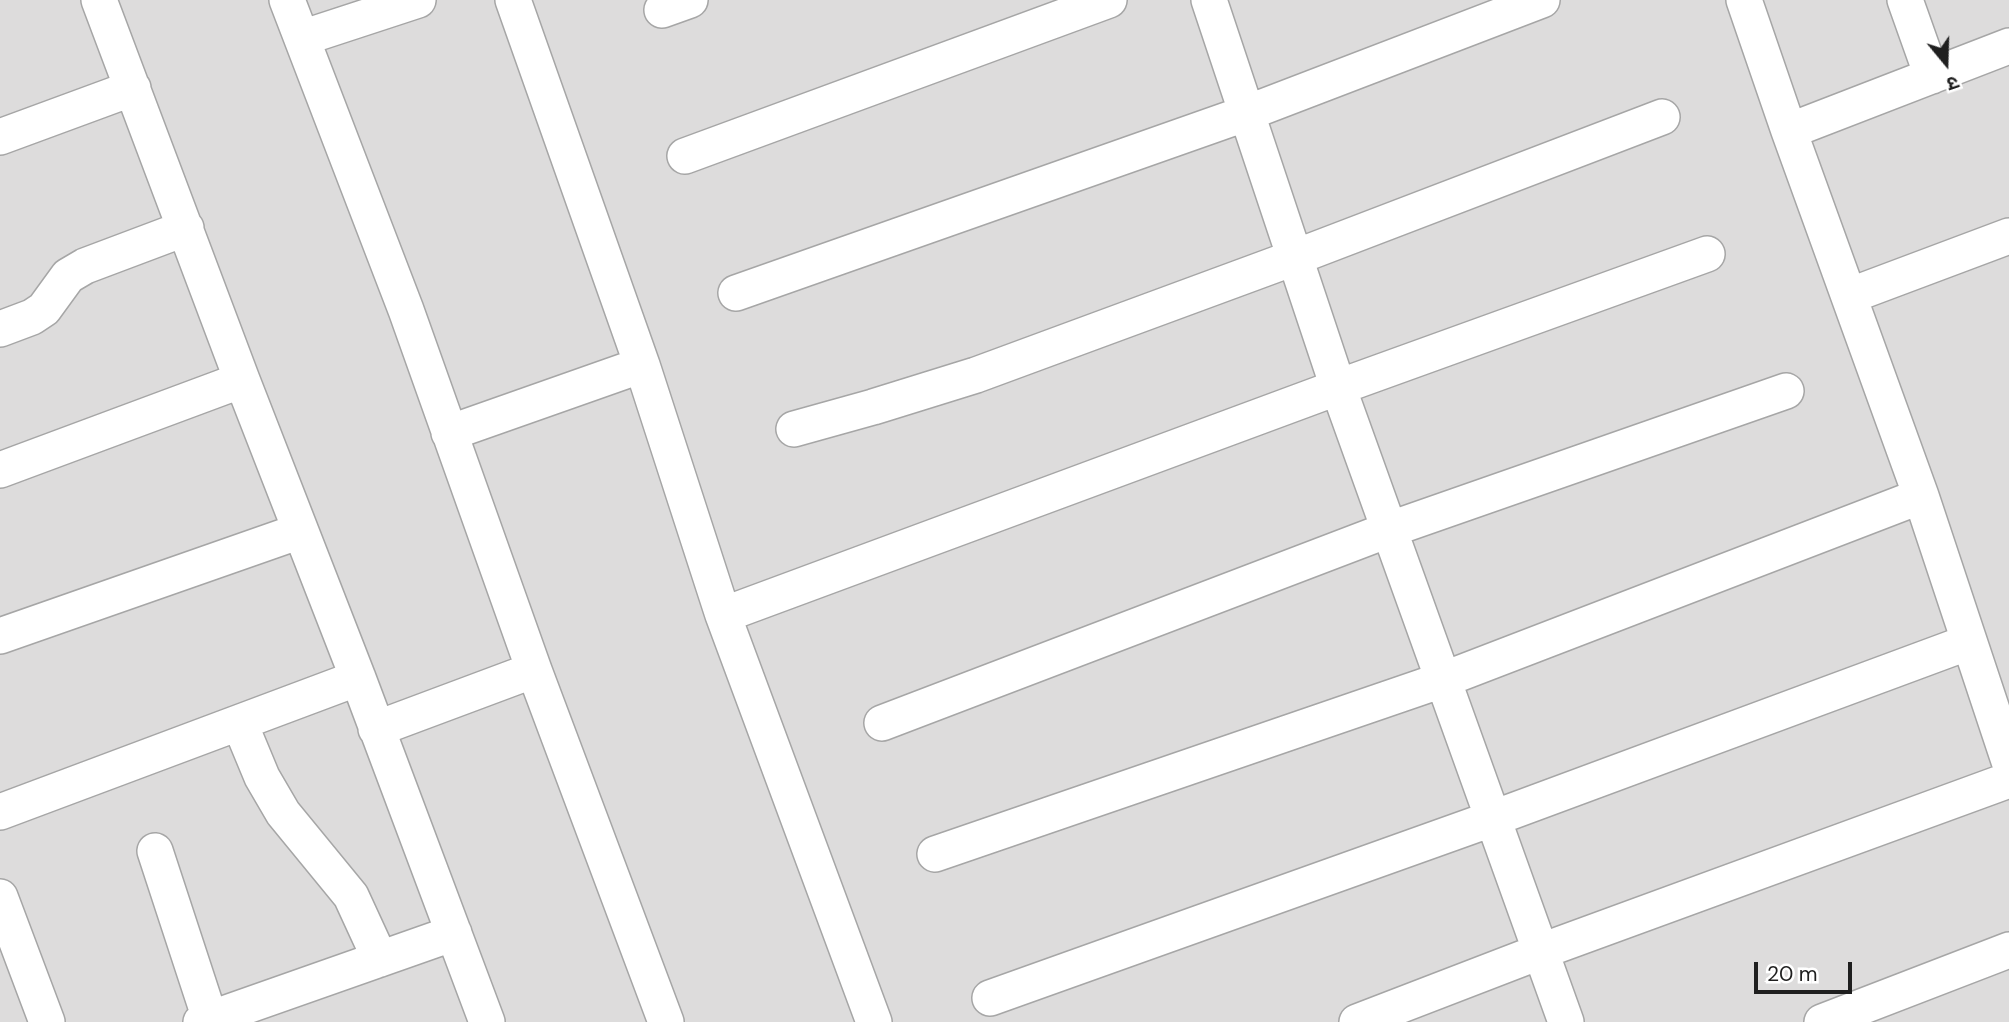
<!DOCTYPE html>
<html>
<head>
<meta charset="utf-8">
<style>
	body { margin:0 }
	#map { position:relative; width:2009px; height:1022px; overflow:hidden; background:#f1ebe4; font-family:"DM Sans","Noto Sans Devanagari",sans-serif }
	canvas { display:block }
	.north { position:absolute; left:1911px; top:28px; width:70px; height:70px; -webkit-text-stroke:5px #fff; paint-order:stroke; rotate:161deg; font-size:19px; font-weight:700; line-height:28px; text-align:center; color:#1f1f1f }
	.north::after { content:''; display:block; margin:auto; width:24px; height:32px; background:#1f1f1f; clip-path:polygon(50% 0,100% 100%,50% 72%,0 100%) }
	.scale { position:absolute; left:1754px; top:962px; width:98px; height:32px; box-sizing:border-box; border:4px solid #1f1f1f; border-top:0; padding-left:9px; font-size:21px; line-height:24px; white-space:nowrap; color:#1f1f1f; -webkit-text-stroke:5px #fff; paint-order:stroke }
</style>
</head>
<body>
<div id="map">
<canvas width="2009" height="1022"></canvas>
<div class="north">उ</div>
<div class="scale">20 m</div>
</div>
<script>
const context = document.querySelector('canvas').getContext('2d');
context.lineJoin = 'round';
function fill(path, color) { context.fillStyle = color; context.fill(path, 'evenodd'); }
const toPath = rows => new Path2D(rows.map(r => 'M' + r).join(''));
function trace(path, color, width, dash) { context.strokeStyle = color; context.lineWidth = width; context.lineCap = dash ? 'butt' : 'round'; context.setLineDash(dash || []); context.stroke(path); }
const residential = toPath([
	[0,0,2009,0,2009,1022,0,1022]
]);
const minor = toPath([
	[99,0,242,380,358,678,487,1022],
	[287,0,406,310,534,670,666,1022],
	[513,0,642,365,723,615,874,1022],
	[1209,0,1338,387,1566,1022],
	[1744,0,1789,131],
	[1905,0,1932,76],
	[662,10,690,0],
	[302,38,418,0],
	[2009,46,1789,131,1921,496,2009,761],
	[0,137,133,88],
	[685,156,1109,0],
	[736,293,1247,113,1542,0],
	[1849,296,2009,236],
	[0,329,32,317,44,309,68,276,85,266,186,228],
	[794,429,873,407,976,375,1296,257,1662,117],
	[449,433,642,365],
	[0,470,242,380],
	[723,615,1336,388,1707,254],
	[0,636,300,531],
	[882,723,1388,530,1786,391],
	[240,724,262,777,283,813,351,896,380,959],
	[376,729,534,670],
	[0,812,358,678],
	[155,851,211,1022],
	[935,854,1445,679,1921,496],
	[0,897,47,1022],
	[990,998,1494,818,1969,642],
	[201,1022,454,933],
	[1357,1022,1539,952,2009,780],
	[1822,1022,2009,950]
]);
fill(residential, '#dddcdc');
trace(minor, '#a6a6a6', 38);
trace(minor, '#fff', 35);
</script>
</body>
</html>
